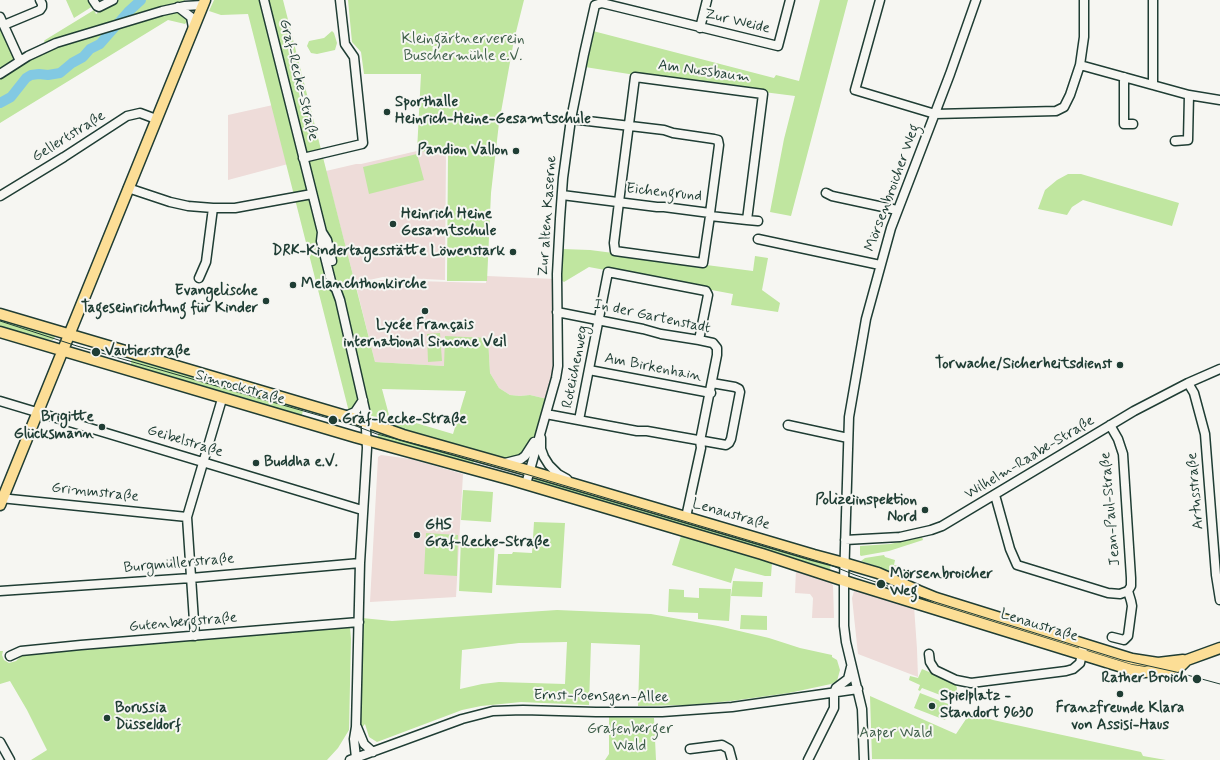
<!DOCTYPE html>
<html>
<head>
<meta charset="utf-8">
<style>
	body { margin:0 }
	canvas { display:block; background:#f6f6f2 }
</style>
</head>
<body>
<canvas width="1220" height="760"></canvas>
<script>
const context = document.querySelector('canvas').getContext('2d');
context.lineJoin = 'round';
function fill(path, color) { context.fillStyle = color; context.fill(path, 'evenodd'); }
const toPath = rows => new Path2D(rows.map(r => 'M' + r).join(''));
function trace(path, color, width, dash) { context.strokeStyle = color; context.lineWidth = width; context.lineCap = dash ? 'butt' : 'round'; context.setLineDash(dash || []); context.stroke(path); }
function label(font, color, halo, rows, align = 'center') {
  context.font = font + ' Mynerve,sans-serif'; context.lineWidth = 4; context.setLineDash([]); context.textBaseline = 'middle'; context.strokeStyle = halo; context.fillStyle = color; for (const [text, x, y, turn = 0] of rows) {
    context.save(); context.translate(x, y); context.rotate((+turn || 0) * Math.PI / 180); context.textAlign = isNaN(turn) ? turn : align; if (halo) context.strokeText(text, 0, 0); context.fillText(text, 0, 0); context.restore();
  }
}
const built = toPath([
	[273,105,288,164,228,180,228,115],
	[417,151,446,152,445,280,383,277,355,283,326,171,356,164,361,164],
	[487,276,556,279,558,357,547,399,530,395,520,396,510,395,499,388,490,373,488,338,444,366,375,362,356,286,381,280,486,283],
	[381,455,411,459,463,474,456,597,370,602,378,457],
	[796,569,827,579,833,585,834,618,812,618,813,598,810,594,795,593],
	[854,591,857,591,914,606,917,649,918,677,858,654,852,598]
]);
const green = toPath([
	[66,0,90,0,93,6,74,18],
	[118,0,185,0,179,12,189,19,185,24,168,20,0,123,0,78,26,61,48,49,44,41,45,40,94,10,96,14],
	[214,0,283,0,375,362,444,366,445,336,488,338,490,373,499,388,510,395,520,396,530,395,547,399,533,440,525,454,508,461,395,428,387,421,357,411,349,412,248,14,221,15,209,11],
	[382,389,466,391,453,434,389,415],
	[348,0,524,0,514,40,499,123,491,193,487,281,447,281,448,153,417,151,421,74,364,74,361,52,352,42],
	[820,0,848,0,791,216,770,212,784,139,795,96,654,78,585,67,593,31,774,78,776,75,799,81],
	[0,27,15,61,0,68],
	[332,31,334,33,337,43,335,50,317,54,311,53,307,46,309,41,324,38],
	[417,154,424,180,369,194,363,167],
	[1068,174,1081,174,1179,203,1172,226,1083,200,1072,207,1067,215,1038,209,1045,190,1057,180],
	[562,249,590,250,753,271,755,256,768,258,762,290,780,303,778,312,731,305,733,294,589,267,564,282,561,280],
	[0,317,57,334,53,340,45,339,0,329],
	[440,333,442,361,428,362,427,334],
	[111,352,304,407,301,418,130,368,132,358],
	[379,431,475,457,473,464,377,440],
	[535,475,831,562,830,571,533,482],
	[463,490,493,492,491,522,461,520],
	[534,522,565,523,561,588,496,585,498,554,512,554,513,552,532,553],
	[426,533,458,535,457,576,424,574],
	[681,536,772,563,771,576,765,576,735,568,731,583,672,565],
	[922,537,923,540,889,551,861,556,860,555,860,546,890,544],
	[461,538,495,540,492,593,459,591],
	[884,555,885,557,895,560,894,565,899,566,896,575,879,567,861,561,865,558],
	[733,581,763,582,762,597,731,596],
	[699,588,731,589,729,621,698,619,698,613,668,612,669,589,684,590,684,597,699,598],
	[557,610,651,614,718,626,769,638,800,648,832,655,832,657,837,660,840,670,837,681,831,684,789,693,731,701,688,705,638,706,640,645,591,643,589,705,521,702,481,706,462,710,377,742,369,737,365,724,359,731,362,618,392,621],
	[567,642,565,684,499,682,482,684,460,689,462,650,519,643],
	[741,615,767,616,767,630,740,629],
	[350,627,351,639,349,730,338,748,327,760,31,760,47,750,27,710,10,681,0,684,0,651,3,651,2,655,4,660,9,663,16,661,23,654,28,652],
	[922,669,955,683,957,688,956,694,952,698,948,698,922,688,920,691,918,690,920,685,909,680,910,676,918,678],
	[920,693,951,705,945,720,914,708],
	[870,696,956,734,968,716,972,716,973,713,993,720,1141,752,1143,756,1166,760,872,759],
	[609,717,654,718,656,760,605,760,609,754]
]);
const river = toPath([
	[0,103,11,97,26,78,31,75,39,74,48,75,60,73,72,63,83,57,90,49,100,44,128,12,141,0]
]);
const minor = toPath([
	[93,0,97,6,99,7,113,0],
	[264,0,322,232,321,241,332,285,336,289,340,300,365,410,367,448,360,563,356,727,354,739,356,758],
	[880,0,855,90,935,114,1056,111,1064,107,1070,95,1080,65,1084,37,1084,0],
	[178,7,191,17,193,28],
	[0,17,20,61],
	[4,25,40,10,42,7,42,4,40,0],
	[700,28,707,0],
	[1080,65,1189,95,1220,100],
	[0,74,28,56,56,43,162,11,185,6,202,5],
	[1124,77,1124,124,1133,124],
	[1153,85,1153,0],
	[1175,141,1188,140,1189,95],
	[303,158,362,144,363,143,354,57,345,44,340,0],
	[128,188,170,202,188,206,213,208,235,208,312,194],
	[826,193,832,196,897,210],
	[562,195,657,207,664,207,710,213,719,145,718,140,714,139,673,133,664,130,571,119],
	[0,196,64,157,127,116,140,113,156,119],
	[710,216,747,220,763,94,635,77,619,202,614,243,615,251,622,252,703,263,710,216,710,213],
	[747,220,758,221],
	[322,232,327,240,332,261],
	[758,239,880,265],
	[199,278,206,262,213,208],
	[557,312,643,329,661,334,699,340,713,343,717,348,717,355,700,441,701,448,686,517],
	[589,370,711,393],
	[1188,383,1194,393,1205,434,1216,575,1220,600],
	[0,401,362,510],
	[546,414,637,431,647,431,726,445,729,443,731,439,740,392,739,389,735,387,712,383],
	[343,416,348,415,355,412,363,400],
	[579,420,608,272,706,291,708,295,699,340],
	[788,425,848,438],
	[541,438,541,449,544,457,549,465,558,474,567,479],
	[505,463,521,459,525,456,534,442],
	[526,484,556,378,558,366,557,274,560,219,563,178,571,119,584,54,595,5,602,3,778,46,790,0],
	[995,495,1010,549,1017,565,1108,593,1120,594,1128,591,1131,586,1131,578,1123,454,1118,439,1110,425],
	[0,498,187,517],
	[845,540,900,537,931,530,942,526,1134,411,1188,383,1220,369],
	[0,591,191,578,360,563],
	[195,636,187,517,222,399],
	[1112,637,1124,640,1128,636,1132,606,1131,601,1128,591],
	[929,654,930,662,935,670,956,680,971,683,1066,671,1073,669,1080,663,1084,644],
	[10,656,21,651,81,645,359,622],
	[357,727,364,744,373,752],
	[0,742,10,760],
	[690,749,722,745,729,749,732,760],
	[350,760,462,719,493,711,523,710,596,712,662,712,732,707,858,689],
	[808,760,834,708,834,693,836,688,848,679,851,667],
	[864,760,862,709,846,642,844,626,844,581,849,417,866,319,891,228,950,74,976,0]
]);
const major = toPath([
	[0,314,366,422,403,435,530,471,814,555,844,563,878,573,919,591,936,598,1132,659,1158,663,1183,660],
	[0,332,355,437,512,480,762,554,854,584,1132,670,1145,672,1171,669,1182,665,1187,660,1220,648],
	[0,505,205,0]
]);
const tram = toPath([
	[0,321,77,346,356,426,377,434,454,454,529,475,828,564,855,575,935,602,1122,660,1176,672,1220,684]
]);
const markers = [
	[387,112,4,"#1f3d34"],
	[516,151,4,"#1f3d34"],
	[393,224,4,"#1f3d34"],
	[513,252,4,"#1f3d34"],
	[293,285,4,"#1f3d34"],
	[266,301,4,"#1f3d34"],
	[425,311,4,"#1f3d34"],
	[96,352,5,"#1f3d34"],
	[1120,365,4,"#1f3d34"],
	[333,420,5,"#1f3d34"],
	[102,427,4,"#1f3d34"],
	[256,463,4,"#1f3d34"],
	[925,510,4,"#1f3d34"],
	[417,535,4,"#1f3d34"],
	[881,584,5,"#1f3d34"],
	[1197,679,5,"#1f3d34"],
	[1120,694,4,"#1f3d34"],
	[932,706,4,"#1f3d34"],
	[107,718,4,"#1f3d34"]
];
const streetNames = [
	["Zur Weide",737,22,13],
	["Am Nussbaum",704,72,8],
	["Graf-Recke-Straße",298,80,76],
	["Gellertstraße",69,137,-32],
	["Mörsenbroicher Weg",893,188,-70],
	["Eichengrund",664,193,6],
	["Zur alten Kaserne",548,216,-86],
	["In der Gartenstadt",652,317,12],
	["Roteichenweg",576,367,-79],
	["Am Birkenhain",653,368,11],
	["Simrockstraße",240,388,16],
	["Geibelstraße",185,442,17],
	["Wilhelm-Raabe-Straße",1030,458,-31],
	["Artusstraße",1196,491,-95],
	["Grimmstraße",95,493,6],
	["Jean-Paul-Straße",1111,509,-95],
	["Lenaustraße",731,515,16],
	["Burgmüllerstraße",179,564,-5],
	["Gutenbergstraße",183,623,-5],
	["Lenaustraße",1039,626,17],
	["Ernst-Poensgen-Allee",601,697,1]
];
const parkNames = [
	["Kleingärtnerverein",463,40],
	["Buschermühle e.V.",463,57],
	["Grafenberger",630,730],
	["Wald",630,747],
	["Aaper Wald",896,734]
];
const poiNames = [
	["Sporthalle",395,103],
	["Heinrich-Heine-Gesamtschule",395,120],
	["Pandion Vallon",508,151,"right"],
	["Heinrich Heine",401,215],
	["Gesamtschule",401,232],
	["DRK-Kindertagesstätte Löwenstark",505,252,"right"],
	["Melanchthonkirche",301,285],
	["Evangelische",258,292,"right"],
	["Tageseinrichtung für Kinder",258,309,"right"],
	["Lycée Français",425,326,"center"],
	["international Simone Veil",425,343,"center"],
	["Vautierstraße",105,352],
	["Torwache/Sicherheitsdienst",1112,365,"right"],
	["Brigitte",94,418,"right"],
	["Glücksmann",94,435,"right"],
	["Graf-Recke-Straße",342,420],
	["Buddha e.V.",264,463],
	["Polizeiinspektion",917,501,"right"],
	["Nord",917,518,"right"],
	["GHS",425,526],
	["Graf-Recke-Straße",425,543],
	["Mörsenbroicher",890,575],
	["Weg",890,592],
	["Rather Broich",1188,679,"right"],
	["Spielplatz -",940,697],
	["Standort 9630",940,714],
	["Borussia",115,709],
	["Düsseldorf",115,726],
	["Franzfreunde Klara",1120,709,"center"],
	["von Assisi-Haus",1120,726,"center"]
];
fill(built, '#eedcd9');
fill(green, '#c0e6a0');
trace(river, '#82c9e3', 10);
trace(minor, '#1f3d34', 11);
trace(major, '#1f3d34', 13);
trace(minor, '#f6f6f2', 8);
trace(major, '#fcde96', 10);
trace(tram, '#1f3d34', 1);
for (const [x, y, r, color] of markers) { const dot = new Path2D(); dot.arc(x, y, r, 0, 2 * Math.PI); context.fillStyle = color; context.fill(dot); trace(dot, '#f6f6f2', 1.5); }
label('15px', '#1f3d34', '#f6f6f2', streetNames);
label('15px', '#3f5f4a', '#f6f6f2', parkNames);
label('bold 15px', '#1f3d34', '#f6f6f2', poiNames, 'left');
</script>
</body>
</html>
